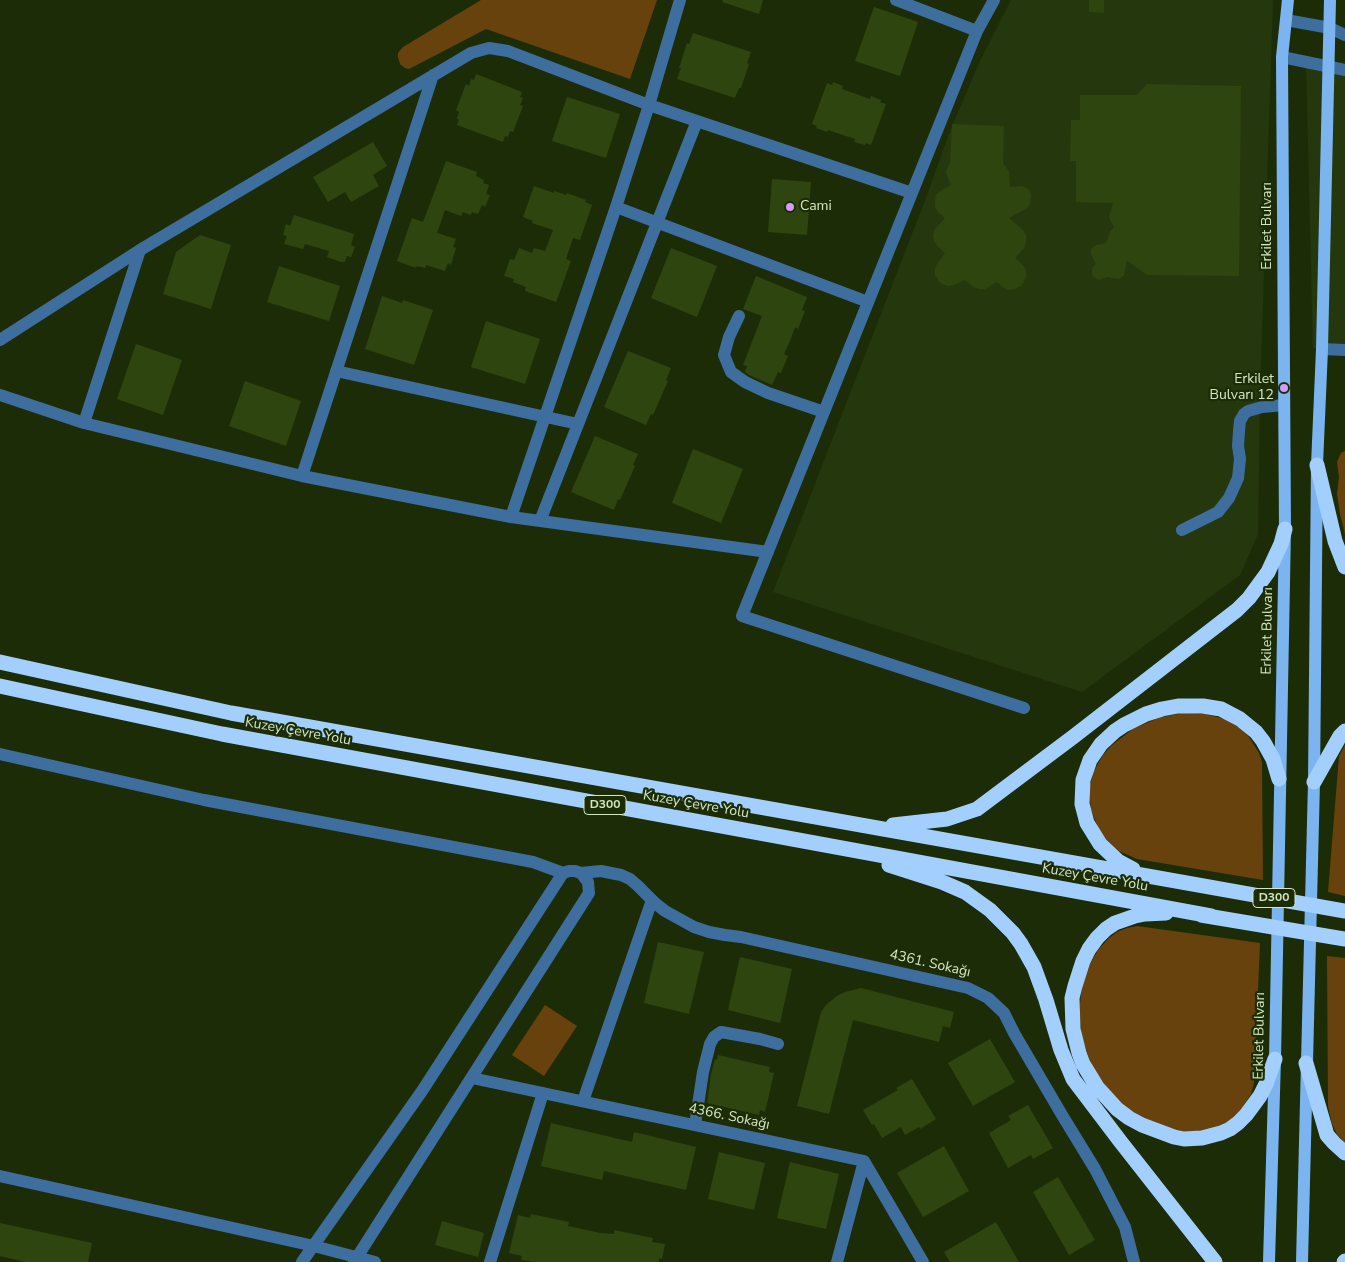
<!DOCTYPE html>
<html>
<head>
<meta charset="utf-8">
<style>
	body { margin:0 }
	canvas { display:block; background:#1c2c07 }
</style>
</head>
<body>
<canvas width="1345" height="1262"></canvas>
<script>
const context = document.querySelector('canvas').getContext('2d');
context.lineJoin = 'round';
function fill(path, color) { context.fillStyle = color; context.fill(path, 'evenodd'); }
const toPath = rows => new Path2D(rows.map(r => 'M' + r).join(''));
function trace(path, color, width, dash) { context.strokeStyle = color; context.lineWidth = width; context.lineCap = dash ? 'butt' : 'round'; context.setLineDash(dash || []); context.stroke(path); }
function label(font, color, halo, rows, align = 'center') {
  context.font = font + ' "Nunito Sans",sans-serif'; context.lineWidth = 4.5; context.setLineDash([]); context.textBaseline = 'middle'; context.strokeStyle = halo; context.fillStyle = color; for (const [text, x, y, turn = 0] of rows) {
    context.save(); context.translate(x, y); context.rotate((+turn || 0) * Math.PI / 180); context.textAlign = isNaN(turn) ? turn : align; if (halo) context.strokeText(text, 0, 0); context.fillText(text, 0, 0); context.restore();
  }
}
const built = toPath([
	[1011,0,1273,0,1260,393,1258,534,1240,575,1082,692,773,592,926,198,950,131,980,61],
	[1306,62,1345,73,1345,349,1313,348]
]);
const green = toPath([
	[481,0,657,0,630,79,486,29,409,69,405,68,400,64,398,57,398,53,403,47],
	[1345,451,1345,534,1340,514,1337,494,1339,477,1337,462,1341,453],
	[1182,713,1205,714,1225,719,1243,730,1249,737,1259,753,1262,762,1263,880,1137,859,1119,851,1104,837,1098,828,1091,809,1089,789,1094,771,1103,755,1112,745,1133,729,1158,718],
	[1345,745,1345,896,1328,892,1339,756],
	[1137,926,1260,943,1254,1083,1251,1094,1239,1113,1221,1127,1191,1133,1163,1128,1128,1109,1110,1092,1095,1071,1089,1058,1081,1034,1079,1012,1082,987,1090,964,1098,950,1109,938,1117,932,1127,928],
	[1327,956,1345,958,1345,1143,1337,1134,1332,1124,1328,1106],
	[545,1005,577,1026,544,1076,512,1055]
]);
const building = toPath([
	[723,0,763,0,759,14,722,2],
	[1089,0,1104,0,1104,13,1089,12],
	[874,7,918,22,900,76,855,61],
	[693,33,751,52,747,63,749,64,741,88,739,88,735,98,677,79,681,68,679,68,687,43,689,44],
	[476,74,522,92,520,97,523,98,520,105,523,106,513,132,510,131,508,137,505,136,503,142,457,125,459,120,457,118,459,112,456,110,466,84,469,86,471,79,474,80],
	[833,82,843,86,842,89,870,99,871,96,881,100,880,102,886,104,871,145,866,143,865,145,854,142,855,139,828,130,827,132,816,128,817,126,812,124,827,83,832,85],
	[1147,84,1241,86,1239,276,1147,275,1127,261,1124,275,1119,279,1107,277,1099,280,1094,277,1092,274,1092,268,1096,264,1091,255,1091,249,1096,245,1106,243,1110,232,1114,227,1110,220,1109,217,1113,203,1076,202,1076,161,1070,161,1071,120,1080,120,1080,95,1137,95],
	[567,97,620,114,606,158,552,141],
	[952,124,1004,126,1003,163,1009,171,1010,187,1020,186,1025,187,1029,190,1031,195,1030,204,1027,208,1009,218,1023,230,1026,235,1026,241,1025,247,1015,258,1023,265,1026,270,1026,276,1024,282,1021,286,1015,289,1009,290,1004,288,997,282,985,289,979,289,973,287,965,280,954,285,948,286,942,284,938,280,935,275,935,269,937,264,945,253,937,246,934,241,933,235,935,229,945,218,938,212,935,207,935,201,936,195,940,191,951,185,947,176,946,171,950,162],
	[373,142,387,166,373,175,379,186,351,202,345,192,328,202,313,177],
	[446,161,477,172,476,176,484,180,483,183,489,185,486,194,490,195,485,207,482,205,478,214,472,212,471,215,463,212,461,216,445,210,437,233,456,239,453,247,456,248,451,265,448,263,445,271,426,265,425,268,417,266,416,268,397,261,412,218,423,222],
	[772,179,811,182,807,235,768,232],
	[534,186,554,193,554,191,566,195,567,193,586,200,585,202,592,205,580,240,573,238,566,259,571,261,556,302,525,291,526,287,513,282,514,279,504,276,510,259,514,260,519,248,532,253,534,248,545,251,553,230,532,223,533,221,523,217],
	[294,215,354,234,351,245,355,247,351,257,347,256,345,262,341,262,327,257,329,251,305,244,303,249,284,244,287,236,283,235,286,224,290,226],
	[200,235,231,245,211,309,163,294,176,252],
	[671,248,717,266,697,317,651,298],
	[279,266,340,286,329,321,267,302],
	[756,276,807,297,802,310,805,311,798,329,795,327,790,341,784,354,788,356,781,373,778,372,772,385,749,375,745,372,747,366,743,365,762,316,743,309],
	[382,296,402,303,403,300,433,310,414,365,365,349],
	[486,321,540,339,525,384,471,367],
	[136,344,182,360,163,415,117,399],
	[628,351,671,368,666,380,668,381,653,415,651,414,646,425,604,407],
	[245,381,301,401,286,446,229,426],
	[595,436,638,454,633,465,635,466,620,500,618,499,614,510,571,492],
	[693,449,743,469,721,523,672,503],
	[658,942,704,952,689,1014,644,1003],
	[740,957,792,969,780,1023,728,1010],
	[861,988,954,1012,950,1028,943,1026,939,1042,853,1020,829,1114,797,1106,821,1012,826,1005,837,996,845,992],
	[990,1039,1015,1082,973,1106,948,1063],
	[718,1055,770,1067,769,1072,774,1073,765,1112,760,1110,759,1115,707,1103,711,1074,715,1059,717,1060],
	[912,1079,936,1119,920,1129,919,1127,905,1135,901,1127,882,1138,874,1124,872,1125,863,1110,898,1090,896,1088],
	[1028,1105,1053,1148,1033,1159,1031,1155,1008,1168,989,1133,1011,1120,1008,1116],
	[551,1123,632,1142,634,1132,696,1147,686,1190,604,1171,602,1180,541,1166],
	[944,1146,969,1191,923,1217,897,1173],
	[719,1152,765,1163,754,1210,708,1199],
	[790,1162,839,1174,826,1229,777,1218],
	[1058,1177,1095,1240,1069,1255,1033,1192],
	[531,1214,569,1222,568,1226,600,1233,614,1234,614,1230,653,1238,652,1242,665,1244,662,1259,659,1258,659,1262,533,1262,521,1260,522,1256,509,1253,518,1215,530,1218],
	[442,1221,484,1233,478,1257,435,1245],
	[996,1222,1019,1262,950,1262,944,1252],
	[0,1223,92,1243,88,1262,25,1262,0,1256]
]);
const minor = toPath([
	[896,0,977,31],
	[994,0,977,31,742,616,1024,708],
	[1286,20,1330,28,1345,35],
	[1282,57,1345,70],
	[616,207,868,302],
	[739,316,729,337,724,355,731,372,745,382,768,393,824,412],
	[0,340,140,250,471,53,489,48,508,51,649,105,912,193],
	[1322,349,1345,350],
	[336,371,578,424],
	[0,395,84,423,302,476,511,517,768,552],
	[84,423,140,250],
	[302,476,433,75],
	[511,517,616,207,649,105,680,0],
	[540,521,697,121],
	[1182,530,1218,512,1229,498,1238,478,1240,459,1238,446,1239,431,1240,421,1244,414,1248,411,1262,407,1284,405],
	[0,754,204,800,533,862,563,873],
	[581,873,601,871,621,875,630,879,638,886,655,903,665,911,694,927,709,932,725,935,741,937,968,988,988,998,1004,1013,1014,1033,1062,1115,1095,1169,1125,1227,1134,1262],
	[472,1078,864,1161,923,1262],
	[583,1101,652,900],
	[695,1125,703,1072,710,1044,714,1037,721,1032,760,1039,778,1044],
	[0,1176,314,1246,375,1262],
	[302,1262,422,1091,563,873,569,871,575,871,581,873,588,882,589,893,354,1262],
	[490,1262,543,1093],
	[837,1262,864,1161]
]);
const major = toPath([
	[1269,1262,1275,1059,1285,529,1282,57,1288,0],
	[1302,1262,1314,782,1317,465,1322,349,1330,0]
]);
const highway = toPath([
	[1317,465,1335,541,1345,567],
	[0,662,231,713,1345,911],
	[0,686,222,734,1211,916],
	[1314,782,1340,736,1345,731],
	[893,825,947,819,977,809,1073,737,1237,610,1249,598,1268,572,1281,544,1285,529],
	[889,865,942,882,965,892,990,910,1013,933,1021,944,1034,967,1046,1000,1061,1050,1073,1079,1120,1141,1215,1262],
	[1133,869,1118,861,1100,844,1087,823,1082,804,1083,780,1090,760,1101,744,1115,731,1124,725,1146,714,1162,709,1178,706,1203,706,1221,709,1240,719,1256,732,1263,741,1273,759,1279,779],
	[1166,913,1145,914,1135,916,1115,923,1106,929,1097,938,1089,949,1083,961,1075,986,1072,998,1073,1029,1079,1053,1083,1064,1097,1087,1117,1109,1129,1118,1142,1125,1174,1137,1184,1139,1202,1138,1221,1133,1230,1129,1238,1123,1246,1115,1260,1096,1266,1084,1275,1059],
	[1201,915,1345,939],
	[1306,1063,1327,1135,1334,1143,1345,1153],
	[1344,1262,1345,1261]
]);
const markers = [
	[790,207,5,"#d39cfc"],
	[1284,388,5,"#d39cfc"]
];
const shields = [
	[605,805,42],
	[1274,898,42]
];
const shieldNames = [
	["D300",605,805],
	["D300",1274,898]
];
const poiNames = [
	["Cami",800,207],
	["Erkilet",1274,380,"right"],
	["Bulvarı 12",1274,396,"right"]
];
const streetNames = [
	["Erkilet Bulvarı",1268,226,-90],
	["Erkilet Bulvarı",1268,631,-89],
	["Kuzey Çevre Yolu",298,732,10],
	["Kuzey Çevre Yolu",696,805,10],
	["Kuzey Çevre Yolu",1095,878,10],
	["4361. Sokağı",930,964,13],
	["Erkilet Bulvarı",1260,1036,-89],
	["4366. Sokağı",729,1117,12]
];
fill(built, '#25370d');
fill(green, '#67420d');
fill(building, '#2e450f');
trace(minor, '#3e6e9d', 12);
trace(major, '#7bb4ee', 12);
trace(highway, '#a2cffe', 15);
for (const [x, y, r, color] of markers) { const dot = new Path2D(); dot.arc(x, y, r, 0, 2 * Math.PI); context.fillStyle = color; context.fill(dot); trace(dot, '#1c2c07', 2); }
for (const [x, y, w] of shields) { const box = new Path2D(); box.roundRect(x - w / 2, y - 9.5, w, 19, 4); context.fillStyle = '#1c2c07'; context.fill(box); trace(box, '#d4e6c3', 1); }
label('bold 12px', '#d4e6c3', null, shieldNames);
label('14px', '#d4e6c3', '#1c2c07', poiNames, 'left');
label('14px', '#d4e6c3', '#1c2c07', streetNames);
</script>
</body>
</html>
